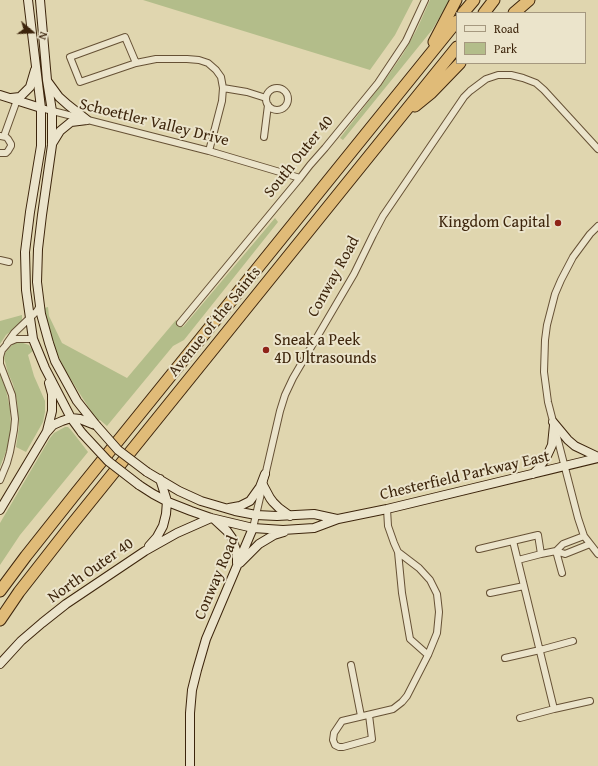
<!DOCTYPE html>
<html>
<head>
<meta charset="utf-8">
<style>
	body { margin:0 }
	#map { position:relative; width:598px; height:766px; overflow:hidden; background:#e0d6af; font-family:"Gentium Book Plus",serif }
	canvas { display:block }
	.legend { position:absolute; left:456px; top:12px; width:130px; height:52px; box-sizing:border-box; background:#ebe4cb; border:1px solid #a5987f; margin:0; padding:5px 7px; list-style:none; font-size:12px; color:#3d250c }
	.legend li { display:flex; align-items:center; gap:8px; height:20px }
	.legend b { width:20px; border:1px solid #a5987f }
	.north { position:absolute; left:12px; top:12px; width:40px; height:40px; -webkit-text-stroke:3px #ebe4cb; paint-order:stroke; rotate:109deg; font-size:11px; font-weight:700; line-height:16px; text-align:center; color:#3d250c }
	.north::after { content:''; display:block; margin:auto; width:14px; height:18px; background:#3d250c; clip-path:polygon(50% 0,100% 100%,50% 72%,0 100%) }
</style>
</head>
<body>
<div id="map">
<canvas width="598" height="766"></canvas>
<ul class="legend">
<li><b style="height:5px;background:#ebe4cb"></b>Road</li>
<li><b style="height:11px;background:#b3bd8a"></b>Park</li>
</ul>
<div class="north">N</div>
</div>
<script>
const context = document.querySelector('canvas').getContext('2d');
context.lineJoin = 'round';
function fill(path, color) { context.fillStyle = color; context.fill(path, 'evenodd'); }
const toPath = rows => new Path2D(rows.map(r => 'M' + r).join(''));
function trace(path, color, width, dash) { context.strokeStyle = color; context.lineWidth = width; context.lineCap = dash ? 'butt' : 'round'; context.setLineDash(dash || []); context.stroke(path); }
function label(font, color, halo, rows, align = 'center') {
  context.font = font + ' "Gentium Book Plus",serif'; context.lineWidth = 4; context.setLineDash([]); context.textBaseline = 'middle'; context.strokeStyle = halo; context.fillStyle = color; for (const [text, x, y, turn = 0] of rows) {
    context.save(); context.translate(x, y); context.rotate((+turn || 0) * Math.PI / 180); context.textAlign = isNaN(turn) ? turn : align; if (halo) context.strokeText(text, 0, 0); context.fillText(text, 0, 0); context.restore();
  }
}
const green = toPath([
	[143,0,413,0,395,35,370,70],
	[430,0,450,0,432,30,343,140,340,138,385,80,403,54,417,29],
	[275,218,278,222,184,340,173,346,107,426,100,420,97,421,65,370,52,343,44,308,48,307,49,316,62,343,127,378,176,320,183,327],
	[22,315,22,320,20,324,6,335,0,344,0,321],
	[18,342,23,343,29,345,33,351,28,355,34,376,45,401,45,412,43,422,26,452,16,447,19,427,17,401,13,384,8,373,4,358,5,353,13,344],
	[0,373,6,390,10,409,11,428,10,439,7,449,0,467],
	[65,427,68,427,71,430,88,452,20,535,0,565,0,523,50,438,54,433]
]);
const street = toPath([
	[136,63,125,37,70,57,80,82,136,63,156,59,187,59,199,60,208,63,216,70,221,77,223,88,247,92,266,98],
	'266 99a11 11 0 1 1 22 0a11 11 0 1 1-22 0Z',
	[41,108,209,151,300,178],
	[0,136,6,137,8,139,11,144,11,146,8,151,6,153,0,153],
	[4,136,17,100],
	[264,137,268,105],
	[209,151,222,101,223,88],
	[598,226,590,234,573,257,561,280,555,294,547,325,545,340,544,372,548,402,578,518,584,536,598,554],
	[0,260,9,262],
	[180,323,300,178,310,165,325,148,378,83,406,41,425,0],
	[7,343,14,333,37,311,40,305],
	[0,480,7,463,10,452,14,430,15,419,12,395,0,364,0,357,2,350,9,342,16,339,33,339],
	[253,528,280,411,285,395,293,378,354,274,373,235,383,216,464,97,470,91,486,79,498,75,511,75,523,78,536,83,544,90,598,149],
	[513,541,554,709],
	[479,549,538,535,541,554],
	[556,551,563,544,584,536],
	[556,551,562,573],
	[398,552,402,593,410,639,428,655],
	[518,560,541,554,556,551,565,554,590,544],
	[490,593,524,586],
	[505,658,540,650,573,641],
	[351,665,361,716],
	[369,715,372,739,343,747,339,747,335,745,333,740,334,733,342,721,393,709,402,702,407,696,428,655,437,633,439,612,437,594,430,580,419,568,398,552,394,543,388,526,387,509],
	[520,718,554,709,590,701]
]);
const secondary = toPath([
	[28,0,41,108,41,146,30,212,25,252,26,290,33,339,45,368,71,418,82,433],
	[40,0,47,80,52,111,52,145,42,215,38,249,37,282,41,314,49,343,55,361,77,401,96,425],
	[48,82,59,97,68,105,87,120],
	[0,95,41,108],
	[11,98,20,97,30,87,35,70],
	[52,144,60,131,71,122,87,120],
	[553,422,568,440,575,446,598,457],
	[47,431,52,411,52,394,49,383],
	[147,472,179,491,201,501,235,511,256,515,277,516,314,514,337,519],
	[533,474,538,469,546,458,552,445,554,425],
	[139,485,153,494,168,502,191,511,211,518,253,528,283,530,314,528,338,519,387,509,598,458],
	[263,485,270,498,273,502,279,508,290,516],
	[229,508,240,506,250,501,260,487,265,474],
	[0,510,46,433,53,425,62,421,71,418,80,419,95,425],
	[214,519,227,531,232,538,237,553,237,563],
	[149,546,157,537,163,526,166,514,167,501,160,479],
	[240,563,259,544,274,535,284,532],
	[0,664,21,641,42,623,66,604,145,551,177,533,211,518],
	[190,766,190,713,192,690,197,670,206,639,253,528]
]);
const highway = toPath([
	[463,13,474,0],
	[484,13,494,0],
	[514,13,529,0],
	[434,42,456,0],
	[415,106,431,93,460,63],
	[0,591,26,556,76,493,457,21],
	[0,620,19,592,69,528,457,47]
]);
const secondaryBridge = toPath([
	[96,425,118,450,147,472],
	[82,433,108,461,139,485]
]);
const markers = [
	[558,223,4,"#8f2418"],
	[266,350,4,"#8f2418"]
];
const streetNames = [
	["Schoettler Valley Drive",154,123,14],
	["South Outer 40",299,157,-51],
	["Conway Road",334,277,-61],
	["Avenue of the Saints",215,322,-51],
	["Chesterfield Parkway East",465,476,-13],
	["North Outer 40",91,571,-35],
	["Conway Road",217,578,-67]
];
const poiNames = [
	["Kingdom Capital",550,223],
	["Sneak a Peek",274,341,"left"],
	["4D Ultrasounds",274,359,"left"]
];
fill(green, '#b3bd8a');
trace(street, '#665135', 8);
trace(secondary, '#3d250c', 10);
trace(highway, '#3d250c', 13);
trace(street, '#ebe4cb', 6);
trace(secondary, '#ebe4cb', 8);
trace(highway, '#e0bb78', 11);
trace(secondaryBridge, '#3d250c', 10, []);
trace(secondaryBridge, '#ebe4cb', 8);
for (const [x, y, r, color] of markers) { const dot = new Path2D(); dot.arc(x, y, r, 0, 2 * Math.PI); context.fillStyle = color; context.fill(dot); trace(dot, '#ebe4cb', 1.5); }
label('16px', '#3d250c', '#ebe4cb', streetNames);
label('16px', '#3d250c', '#ebe4cb', poiNames, 'right');
</script>
</body>
</html>
